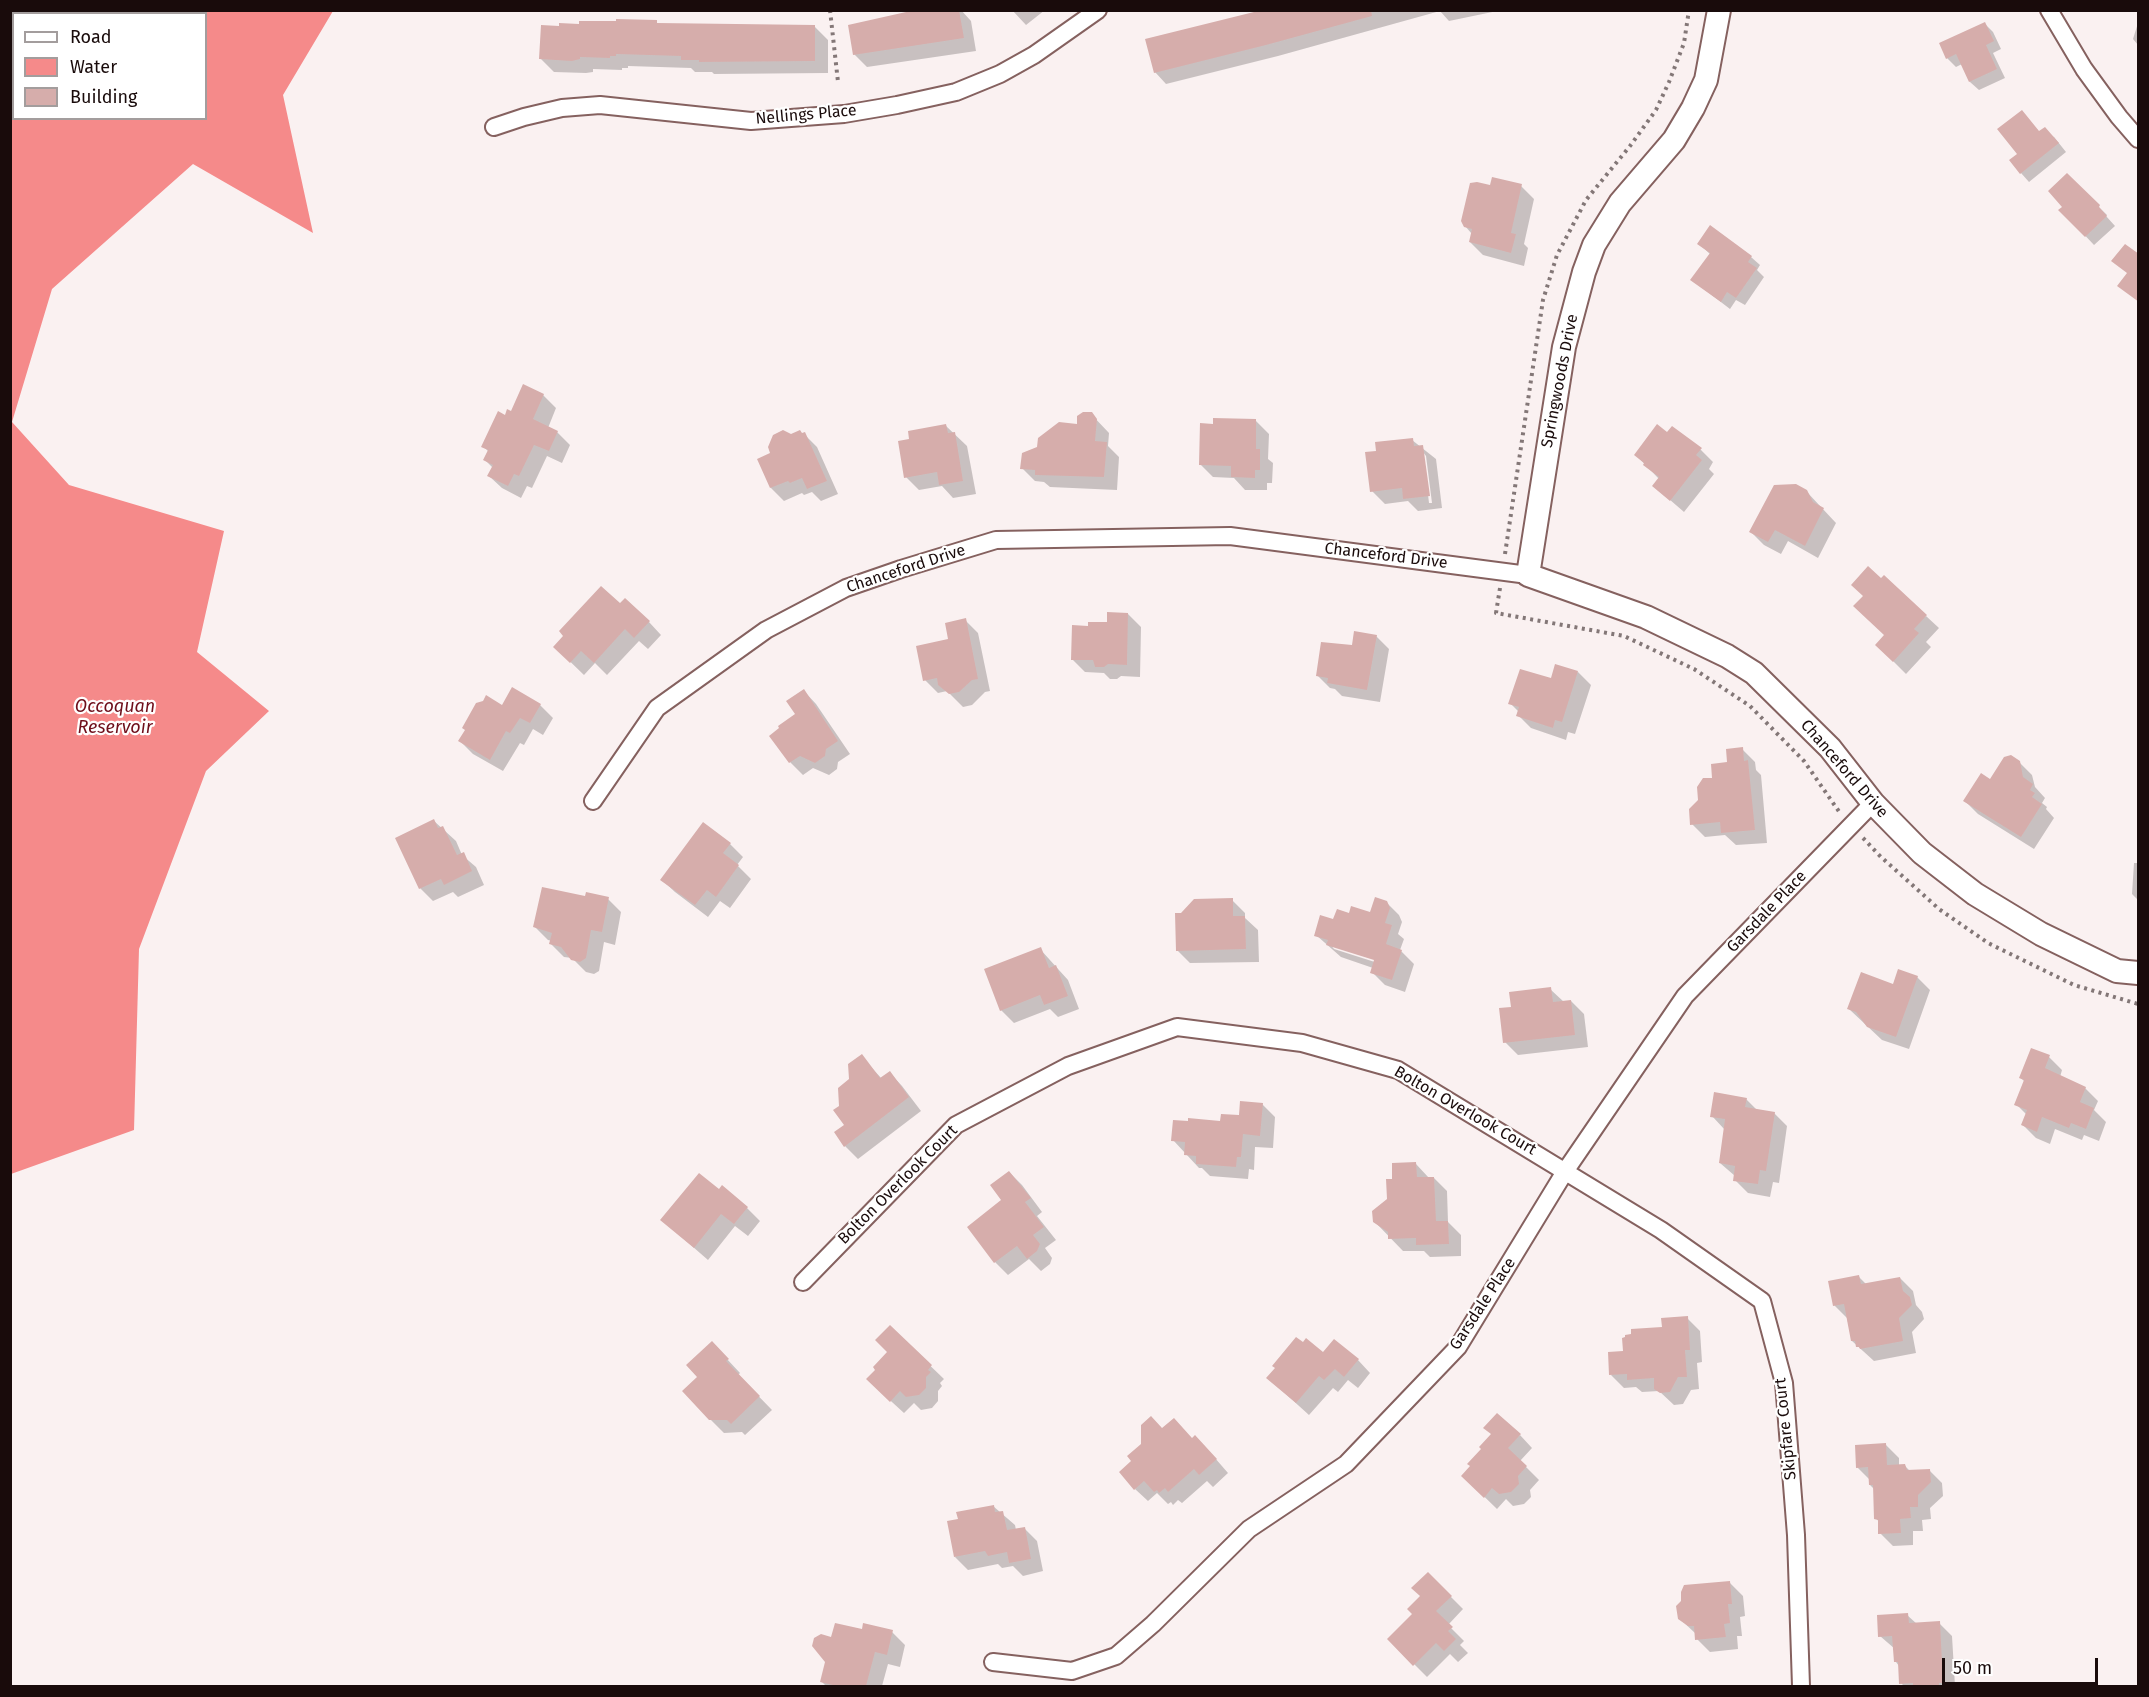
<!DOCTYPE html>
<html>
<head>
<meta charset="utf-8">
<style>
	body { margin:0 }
	#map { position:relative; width:2149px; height:1697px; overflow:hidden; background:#faf1f1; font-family:"Fira Sans",sans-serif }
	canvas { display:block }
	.frame { position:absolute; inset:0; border:12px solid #190b0b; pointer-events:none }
	.legend { position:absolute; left:12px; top:12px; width:195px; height:108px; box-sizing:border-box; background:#fff; border:2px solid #a39d9d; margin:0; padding:8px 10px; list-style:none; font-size:18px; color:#190b0b }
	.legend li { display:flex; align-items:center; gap:12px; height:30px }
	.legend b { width:30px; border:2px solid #a39d9d }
	.scale { position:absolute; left:1942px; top:1658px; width:156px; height:27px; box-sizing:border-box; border:3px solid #190b0b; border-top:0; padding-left:8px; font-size:18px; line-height:21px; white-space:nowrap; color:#190b0b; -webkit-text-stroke:4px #fff; paint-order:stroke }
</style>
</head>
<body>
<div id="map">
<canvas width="2149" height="1697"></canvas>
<div class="frame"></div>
<ul class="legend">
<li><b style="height:8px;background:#fff"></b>Road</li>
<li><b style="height:16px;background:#f58a8a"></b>Water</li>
<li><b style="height:16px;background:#d6adab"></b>Building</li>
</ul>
<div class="scale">50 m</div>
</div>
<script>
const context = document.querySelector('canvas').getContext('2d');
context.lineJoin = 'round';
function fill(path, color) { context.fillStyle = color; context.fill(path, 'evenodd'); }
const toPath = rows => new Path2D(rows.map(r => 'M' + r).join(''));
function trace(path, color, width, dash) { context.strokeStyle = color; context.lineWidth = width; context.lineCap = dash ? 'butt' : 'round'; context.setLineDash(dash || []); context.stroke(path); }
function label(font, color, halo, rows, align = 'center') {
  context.font = font + ' "Fira Sans",sans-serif'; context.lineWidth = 4.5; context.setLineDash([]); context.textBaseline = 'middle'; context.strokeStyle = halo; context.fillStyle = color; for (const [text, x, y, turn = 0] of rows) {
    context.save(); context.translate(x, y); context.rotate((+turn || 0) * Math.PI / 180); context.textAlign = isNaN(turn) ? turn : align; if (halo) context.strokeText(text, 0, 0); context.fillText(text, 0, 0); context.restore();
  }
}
const water = toPath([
	[10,11,333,11,283,95,313,233,193,164,52,289,12,422,69,485,224,531,197,652,269,711,206,771,139,949,134,1130,11,1174],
	[14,14,206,14,206,118,14,118]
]);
const shadow = toPath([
	[934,10,961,10,971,21,976,51,867,67,854,54],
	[1012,10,1045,10,1026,25],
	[1318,10,1502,10,1449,21,1440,11,1278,56,1166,84,1155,72],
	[656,22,660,25,815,27,828,40,828,73,714,74,712,72,695,72,691,68,628,66,628,68,622,68,622,70,593,69,593,72,586,73,554,72,541,59,560,27],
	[2138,23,2138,45,2133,39],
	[1985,24,1993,32,2001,49,1993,53,2005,78,1979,90,1970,82,1962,64,1956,67,1947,58],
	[2022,112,2040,133,2054,137,2066,152,2029,182,2021,173,2019,154],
	[2067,176,2107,215,2106,216,2115,226,2094,245,2061,210,2064,207],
	[1521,186,1534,199,1524,244,1528,248,1524,266,1483,255,1470,242,1472,234,1465,226,1491,187],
	[1710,227,1751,257,1760,265,1757,270,1764,277,1745,305,1736,300,1730,309,1692,280,1710,254,1699,244],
	[543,395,556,408,548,428,557,432,570,445,562,463,547,456,532,488,527,486,521,498,502,488,489,476,493,468,485,460,489,452,483,446,506,417],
	[1091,414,1109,433,1108,446,1119,457,1117,490,1050,487,1044,482,1035,481,1022,468,1039,448,1078,425],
	[1256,421,1269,434,1268,459,1273,463,1272,483,1267,483,1267,490,1245,490,1234,478,1213,477,1200,464],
	[946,426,967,446,976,494,953,498,942,486,919,490,906,477],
	[804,434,817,447,838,494,821,501,812,492,804,495,802,493,784,501,771,488,759,459,772,453,791,436],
	[1668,434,1701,450,1713,462,1709,469,1714,474,1684,512,1654,486,1659,479,1636,455],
	[1412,440,1436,459,1442,508,1418,511,1408,501,1385,504,1372,491,1378,452],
	[1423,452,1426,456,1432,503,1429,503],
	[1806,491,1836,523,1818,558,1788,541,1781,554,1764,545,1751,532],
	[620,605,649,622,661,635,648,649,639,641,607,675,595,663,584,675,555,647],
	[1128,614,1141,627,1140,677,1121,676,1117,679,1110,679,1104,673,1085,672,1072,659,1090,627,1108,624],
	[1926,616,1939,628,1926,642,1931,647,1906,674,1877,645],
	[965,620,978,633,990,691,985,692,972,705,963,707,947,691,938,693,925,680,950,640],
	[1376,636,1389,649,1380,702,1342,696,1335,689,1330,688,1317,675,1353,647],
	[1578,672,1591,685,1575,734,1568,732,1566,740,1531,728,1518,715,1519,712,1510,703,1552,680],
	[513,689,540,705,553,718,543,735,533,729,524,745,520,743,503,771,473,754,460,741,502,707],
	[804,691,816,704,850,754,838,762,837,769,829,775,813,768,803,775,790,762,797,714],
	[1742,749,1755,762,1756,770,1761,775,1767,843,1736,845,1725,835,1705,837,1692,824,1700,800,1714,779],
	[2019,762,2032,775,2035,787,2045,798,2042,803,2047,807,2046,809,2054,818,2034,849,1978,814,1965,801],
	[434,821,456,841,462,855,476,867,484,885,458,897,453,892,433,901,420,888],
	[703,824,730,844,743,857,737,865,751,879,730,908,720,901,708,917,675,892,662,880],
	[2134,863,2138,863,2138,900,2132,894],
	[586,898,608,899,621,912,615,945,604,942,599,971,594,974,586,972,572,958,564,957,551,944,552,941,548,940,535,927],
	[1232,900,1245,913,1245,918,1258,930,1259,962,1190,963,1177,950],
	[1386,902,1399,915,1402,922,1398,934,1404,939,1400,950,1414,964,1405,992,1385,985,1372,972,1373,968,1341,957,1316,935,1334,921,1350,915,1371,914],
	[1330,944,1382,961,1381,964,1334,949],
	[1040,949,1068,980,1079,1009,1058,1017,1050,1009,1014,1023,1001,1010],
	[1917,977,1930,990,1909,1049,1882,1040,1849,1009,1894,986],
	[1550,989,1564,1002,1571,1001,1584,1014,1588,1047,1518,1055,1505,1042,1513,1008],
	[2032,1050,2049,1057,2062,1070,2060,1077,2085,1088,2098,1101,2094,1110,2106,1122,2099,1141,2084,1135,2082,1140,2055,1129,2050,1144,2036,1138,2023,1125,2027,1115,2016,1104,2025,1082,2021,1078],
	[861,1056,882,1079,890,1073,902,1086,921,1111,858,1159,845,1146,846,1125,840,1107],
	[1746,1099,1758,1111,1774,1113,1787,1126,1779,1183,1773,1182,1770,1197,1748,1193,1735,1180,1735,1176,1720,1163,1725,1130,1712,1116],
	[1262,1104,1275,1117,1273,1148,1255,1147,1254,1170,1249,1169,1248,1179,1210,1176,1202,1168,1199,1168,1173,1140,1240,1117],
	[1416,1164,1429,1178,1434,1178,1447,1191,1448,1222,1461,1235,1461,1256,1430,1257,1424,1251,1403,1251,1374,1221,1389,1200,1394,1180],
	[1009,1172,1022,1185,1042,1212,1037,1216,1056,1240,1045,1248,1052,1258,1050,1264,1041,1271,1029,1259,1008,1275,995,1262,969,1227,1004,1201],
	[719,1192,747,1208,760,1221,748,1236,735,1226,708,1260,662,1220],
	[1859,1277,1866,1284,1900,1278,1913,1291,1916,1305,1922,1312,1924,1319,1912,1332,1916,1353,1874,1361,1852,1341,1847,1318,1834,1305],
	[1687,1318,1700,1331,1702,1362,1697,1363,1699,1389,1691,1390,1683,1404,1674,1405,1659,1391,1642,1392,1636,1387,1624,1388,1611,1375,1625,1353,1664,1328],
	[890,1327,944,1379,940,1383,942,1386,938,1391,938,1401,932,1408,921,1410,914,1403,904,1413,881,1392,889,1352],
	[712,1343,740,1373,738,1375,772,1410,745,1435,742,1432,724,1433,710,1419,699,1377],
	[1323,1354,1358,1360,1370,1373,1358,1388,1348,1380,1338,1392,1333,1388,1309,1415,1268,1378],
	[1163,1429,1192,1439,1208,1450,1228,1473,1213,1487,1207,1481,1182,1503,1178,1500,1173,1505,1171,1502,1168,1504,1157,1493,1148,1501,1135,1489],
	[1520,1435,1532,1448,1520,1461,1539,1480,1530,1490,1531,1497,1524,1504,1513,1506,1506,1499,1497,1509,1463,1476],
	[1886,1445,1899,1458,1899,1466,1905,1466,1910,1471,1929,1470,1942,1483,1943,1496,1930,1508,1931,1519,1922,1520,1923,1531,1913,1531,1913,1545,1893,1546,1880,1533,1879,1522,1876,1518,1874,1489,1870,1485,1870,1480,1857,1467],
	[993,1506,1015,1525,1016,1530,1024,1528,1037,1541,1043,1571,1023,1576,1013,1566,1002,1568,998,1564,968,1570,955,1557],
	[1428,1574,1463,1609,1448,1625,1464,1641,1460,1645,1468,1653,1458,1662,1450,1654,1427,1677,1389,1639,1414,1614,1422,1597],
	[1730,1583,1743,1596,1745,1616,1740,1617,1742,1636,1737,1636,1738,1649,1710,1652,1697,1639,1696,1634,1679,1618],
	[1907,1615,1917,1624,1939,1623,1952,1636,1955,1686,1904,1686,1901,1683,1899,1666,1896,1662,1895,1649,1880,1636],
	[863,1631,892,1632,905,1645,900,1667,888,1664,882,1686,826,1686,822,1682,832,1638]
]);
const building = toPath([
	[915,10,959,10,964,38,853,55,848,25],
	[1262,10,1371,10,1372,16,1266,45,1154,73,1145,39],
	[616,19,657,20,657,23,815,25,815,61,699,62,699,60,681,60,681,56,616,54,616,56,610,56,610,58,580,57,580,59,572,61,539,59,541,25,559,26,559,23,579,24,579,21,616,21],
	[1985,22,1994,41,1986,45,1997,69,1969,82,1956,54,1946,59,1939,43],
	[2022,110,2039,131,2045,127,2059,143,2020,174,2009,160,2017,154,1997,129],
	[2067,173,2100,205,2099,207,2107,216,2085,237,2058,210,2062,207,2048,191],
	[1492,177,1522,184,1511,233,1516,234,1511,253,1469,242,1472,229,1464,227,1461,221,1470,183,1477,182,1490,185],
	[1710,225,1752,256,1748,262,1757,268,1736,298,1727,292,1721,302,1690,280,1710,253,1697,244],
	[2125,244,2139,254,2139,302,2117,286,2127,273,2111,261],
	[523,384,544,394,533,419,558,431,549,451,534,445,519,476,514,474,508,486,487,476,493,465,483,460,488,450,481,447,498,411,505,415,507,409,511,411],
	[1083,412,1092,412,1097,419,1095,441,1107,442,1104,477,1035,475,1035,470,1020,469,1022,453,1037,447,1038,438,1059,422,1077,424,1077,416],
	[1213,418,1256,419,1256,449,1260,449,1260,470,1255,470,1255,478,1231,477,1231,466,1199,465,1200,423,1213,424],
	[946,424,948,433,955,432,963,481,939,485,937,472,904,478,898,441,909,439,908,431],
	[1657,424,1667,432,1672,426,1702,448,1696,455,1702,460,1670,501,1652,486,1659,477,1643,465,1644,463,1634,455],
	[783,430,791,434,800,430,802,433,805,432,827,481,807,489,802,478,790,483,788,481,770,488,757,459,770,453,768,447,773,435],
	[1413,438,1414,446,1423,445,1430,496,1403,499,1402,488,1370,492,1365,452,1376,451,1375,442],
	[1796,484,1807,490,1813,502,1824,508,1805,546,1775,530,1768,542,1749,532,1774,485],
	[1868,566,1881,578,1884,575,1927,615,1914,629,1919,633,1893,662,1875,645,1884,635,1853,606,1863,596,1851,585],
	[601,586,620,603,625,598,650,621,634,638,625,629,594,663,581,651,570,663,553,647,563,636,559,631],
	[1107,612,1128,613,1127,665,1108,664,1104,667,1095,667,1093,660,1071,660,1072,625,1088,626,1088,622,1107,622],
	[966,618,978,679,972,680,959,692,949,694,938,685,937,678,923,681,916,646,948,639,945,623],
	[1354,631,1377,635,1367,690,1327,683,1328,678,1316,676,1321,642,1352,645],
	[1555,664,1578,671,1562,722,1555,720,1553,728,1516,716,1519,707,1508,704,1520,669,1551,678],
	[512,687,541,704,530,723,520,718,510,733,506,731,490,760,458,741,465,730,462,728,476,703,483,701,486,695,502,705],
	[804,689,838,741,826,749,825,756,815,763,800,756,789,763,769,736,779,728,778,726,795,714,786,701],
	[1743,747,1744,761,1748,760,1755,830,1721,833,1720,822,1690,825,1689,809,1698,800,1697,787,1703,778,1712,778,1711,764,1727,762,1726,749],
	[2011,755,2020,761,2023,777,2033,784,2030,790,2035,793,2032,797,2042,804,2021,837,1963,801,1981,773,1990,779,2004,757],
	[434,819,438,828,443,826,457,855,464,852,472,871,444,885,441,879,419,889,395,838],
	[703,822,731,843,723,853,739,865,716,897,707,890,695,905,660,880],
	[542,887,585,896,586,892,609,897,602,932,591,930,586,958,580,962,571,960,561,947,549,944,552,933,533,927],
	[1375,897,1387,901,1390,908,1385,923,1392,925,1386,944,1402,950,1392,980,1370,973,1374,960,1326,945,1328,940,1314,936,1320,915,1333,919,1337,909,1349,913,1351,906,1370,912],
	[1233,898,1233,916,1245,916,1246,949,1176,951,1175,913,1181,913,1194,899],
	[1041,947,1049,968,1056,965,1068,996,1044,1005,1040,995,1000,1011,984,969],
	[1898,969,1918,976,1896,1037,1867,1027,1856,1012,1847,1009,1861,972,1893,984],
	[1551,987,1553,1002,1571,1000,1575,1035,1503,1043,1499,1008,1511,1007,1509,992],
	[2031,1048,2050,1055,2045,1068,2086,1087,2080,1102,2094,1108,2086,1129,2071,1123,2069,1128,2042,1117,2037,1132,2021,1125,2027,1110,2014,1105,2024,1080,2019,1078],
	[862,1054,880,1078,890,1071,909,1097,844,1147,834,1132,844,1125,833,1110,839,1106,838,1088,849,1079,848,1064],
	[1714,1092,1747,1098,1745,1107,1775,1112,1766,1171,1760,1170,1758,1184,1733,1181,1735,1166,1719,1163,1725,1119,1710,1117],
	[1240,1101,1263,1103,1260,1136,1243,1134,1241,1157,1237,1157,1236,1167,1196,1164,1196,1156,1184,1155,1185,1142,1171,1141,1173,1120,1188,1121,1188,1118,1220,1121,1221,1114,1239,1115],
	[1416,1162,1417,1177,1434,1177,1436,1221,1448,1221,1449,1244,1416,1245,1416,1238,1388,1239,1388,1232,1373,1222,1372,1211,1387,1199,1386,1179,1392,1179,1392,1163],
	[1009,1171,1031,1198,1025,1202,1044,1227,1033,1235,1040,1244,1037,1251,1027,1259,1017,1246,994,1263,967,1227,1001,1200,990,1185],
	[699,1173,719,1189,722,1185,748,1207,734,1224,721,1214,694,1248,660,1220],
	[1859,1275,1861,1284,1900,1277,1903,1291,1910,1297,1912,1305,1899,1318,1903,1341,1860,1349,1859,1347,1856,1347,1855,1341,1851,1341,1844,1304,1833,1306,1828,1281],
	[1688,1316,1690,1350,1685,1350,1687,1377,1678,1377,1670,1392,1660,1393,1654,1389,1654,1378,1627,1380,1627,1374,1609,1375,1608,1352,1623,1351,1622,1338,1625,1337,1625,1335,1631,1334,1631,1329,1662,1327,1661,1318],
	[890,1325,932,1365,928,1370,931,1372,926,1377,926,1388,919,1395,906,1397,900,1391,890,1402,866,1379,875,1370,873,1367,887,1352,875,1340],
	[1296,1337,1303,1342,1306,1338,1323,1352,1334,1339,1359,1359,1344,1377,1335,1369,1324,1380,1319,1376,1296,1403,1266,1378,1275,1368,1272,1366],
	[712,1341,729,1359,726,1361,760,1396,731,1424,727,1420,709,1420,682,1391,697,1377,686,1365],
	[1497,1413,1521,1434,1508,1448,1527,1466,1518,1476,1519,1484,1511,1492,1499,1494,1492,1488,1484,1498,1461,1476,1470,1466,1467,1464,1481,1449,1479,1447,1491,1434,1483,1428],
	[1151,1416,1162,1428,1174,1418,1192,1438,1195,1435,1217,1459,1199,1475,1194,1469,1168,1492,1165,1488,1159,1493,1157,1490,1154,1492,1144,1481,1134,1490,1119,1472,1131,1461,1127,1456,1141,1444,1141,1425],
	[1886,1443,1887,1465,1905,1464,1907,1470,1930,1469,1931,1482,1918,1495,1918,1507,1910,1507,1911,1518,1900,1519,1901,1533,1878,1534,1878,1520,1874,1519,1873,1485,1869,1485,1868,1467,1856,1468,1855,1445],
	[994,1505,995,1512,1003,1511,1007,1530,1025,1527,1031,1559,1009,1563,1007,1552,988,1556,985,1551,954,1557,947,1521,958,1519,956,1512],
	[1428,1572,1452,1596,1436,1611,1453,1627,1448,1631,1456,1639,1444,1651,1436,1643,1413,1666,1387,1639,1412,1614,1407,1609,1420,1596,1411,1588],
	[1730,1581,1732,1604,1728,1604,1730,1623,1724,1624,1726,1637,1695,1640,1694,1626,1688,1626,1678,1619,1676,1606,1681,1601,1681,1592,1684,1585],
	[1908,1613,1909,1623,1940,1621,1943,1683,1939,1683,1939,1686,1913,1686,1913,1683,1899,1684,1898,1662,1894,1662,1892,1636,1878,1637,1877,1615],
	[835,1623,862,1629,863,1623,893,1630,887,1655,875,1652,866,1686,837,1686,820,1682,825,1662,812,1646,814,1638,821,1634,831,1637]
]);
const path = toPath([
	[830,10,838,82],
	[1505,554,1543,300,1557,255,1586,200,1630,146,1656,110,1669,82,1684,43,1689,10],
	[1500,588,1496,613,1624,636,1694,669,1750,706,1804,761,1840,813],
	[1863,838,1881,857,1939,909,1988,943,2074,985,2138,1004]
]);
const street = toPath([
	[2049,10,2084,69,2119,117,2138,139],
	[494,127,524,117,562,108,600,105,751,121,844,114,897,105,956,92,1000,74,1034,55,1098,10],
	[593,801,657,708,766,630,846,588,901,569,996,540,1230,536,1528,575],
	[803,1282,956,1125,1068,1066,1177,1027,1302,1043,1398,1070,1661,1230,1762,1301,1784,1383,1796,1535,1801,1686],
	[993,1662,1072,1671,1116,1656,1153,1624,1249,1529,1346,1464,1458,1347,1566,1170,1685,996,1873,803]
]);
const secondary = toPath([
	[1719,10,1706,80,1693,108,1674,140,1620,203,1594,245,1584,272,1564,347,1528,575,1646,617,1727,656,1754,673,1830,748,1873,803,1922,853,1975,894,2041,934,2117,971,2138,973]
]);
const streetNames = [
	["Nellings Place",806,115,-5],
	["Springwoods Drive",1560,381,-79],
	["Chanceford Drive",1386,556,7],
	["Chanceford Drive",906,569,-18],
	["Chanceford Drive",1844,769,49],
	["Garsdale Place",1767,912,-46],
	["Bolton Overlook Court",1465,1111,30],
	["Bolton Overlook Court",898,1185,-45],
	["Garsdale Place",1483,1304,-57],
	["Skipfare Court",1786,1429,-96]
];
const waterNames = [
	["Occoquan",115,707],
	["Reservoir",115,728]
];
fill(water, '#f58a8a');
fill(shadow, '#0003');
fill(building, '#d6adab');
trace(street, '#85615f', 20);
trace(secondary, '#85615f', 26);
trace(path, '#837777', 4, [3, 4.5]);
trace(street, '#fff', 16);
trace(secondary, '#fff', 22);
label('16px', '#190b0b', '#fff', streetNames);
label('italic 18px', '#6f0f1b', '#fff', waterNames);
</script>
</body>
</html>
